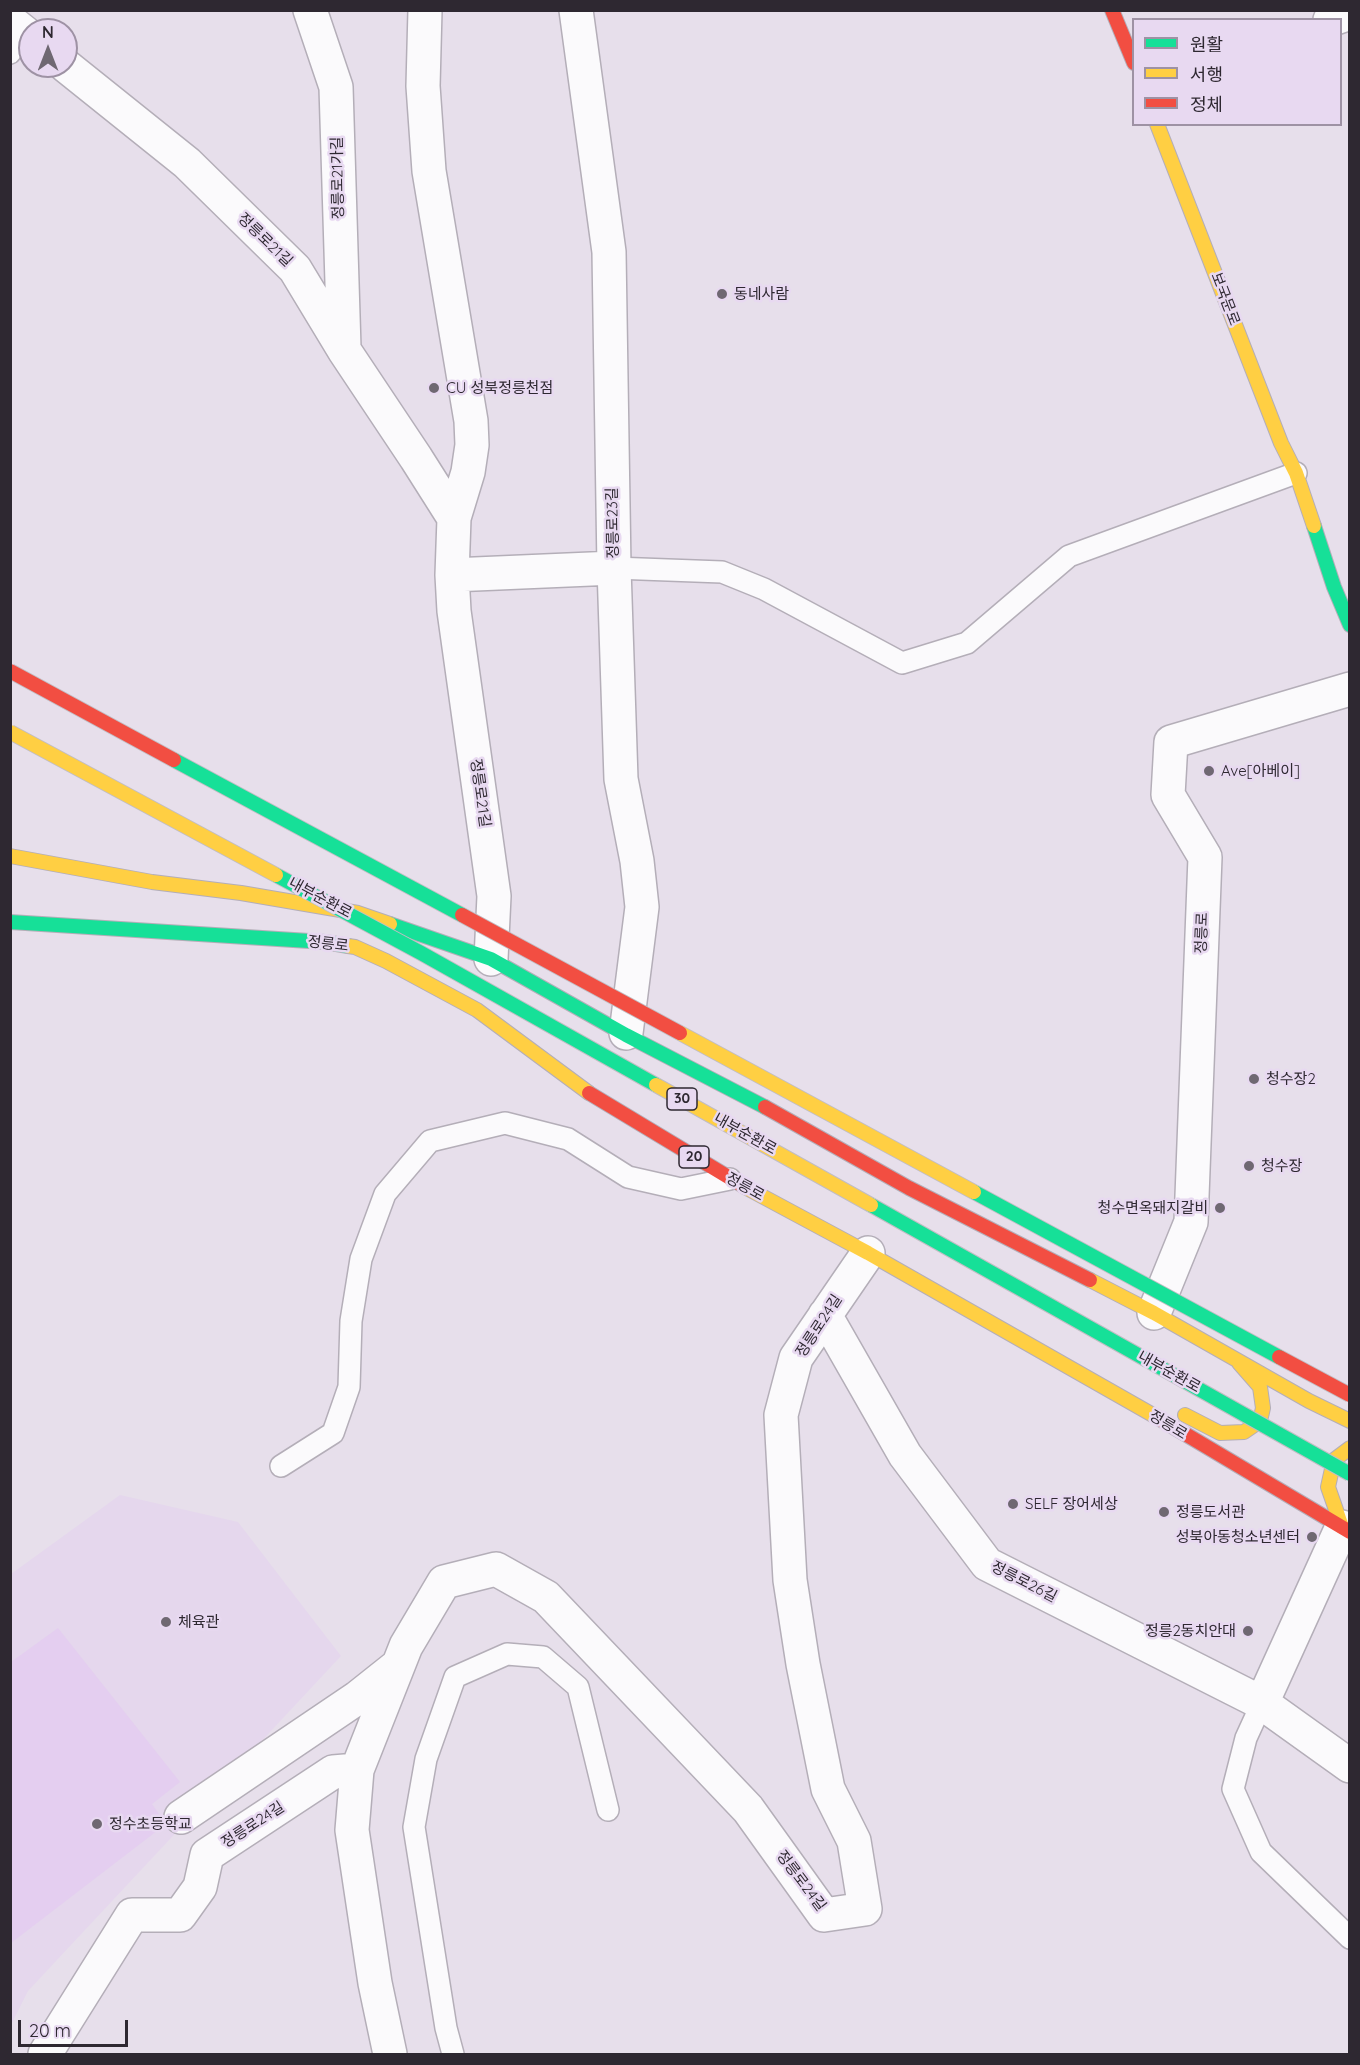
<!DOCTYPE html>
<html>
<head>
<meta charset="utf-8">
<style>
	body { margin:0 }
	#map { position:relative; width:1360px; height:2065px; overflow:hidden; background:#e7dfeb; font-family:Quicksand,"Noto Sans KR",sans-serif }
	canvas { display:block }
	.frame { position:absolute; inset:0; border:12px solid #2e2831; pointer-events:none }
	.legend { position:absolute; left:1132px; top:18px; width:210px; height:108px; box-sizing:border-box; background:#e8d9f1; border:2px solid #9e92a4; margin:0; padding:8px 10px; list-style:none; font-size:18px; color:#2e2831 }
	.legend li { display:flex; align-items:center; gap:12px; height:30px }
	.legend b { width:30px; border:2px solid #9e92a4 }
	.north { position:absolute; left:18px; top:18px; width:60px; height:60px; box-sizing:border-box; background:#e8d9f1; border:2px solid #9e92a4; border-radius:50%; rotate:0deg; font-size:16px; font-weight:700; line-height:24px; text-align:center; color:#2e2831 }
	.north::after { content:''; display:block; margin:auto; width:21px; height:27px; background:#6f6872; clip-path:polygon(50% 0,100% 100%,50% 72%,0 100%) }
	.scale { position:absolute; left:18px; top:2020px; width:110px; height:27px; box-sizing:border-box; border:3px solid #2e2831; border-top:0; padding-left:8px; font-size:18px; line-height:21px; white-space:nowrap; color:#2e2831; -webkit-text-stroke:4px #e8d9f1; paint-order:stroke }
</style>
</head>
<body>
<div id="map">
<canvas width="1360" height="2065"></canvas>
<div class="frame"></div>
<ul class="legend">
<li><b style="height:8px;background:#16e098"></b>원활</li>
<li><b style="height:8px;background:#ffcf43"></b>서행</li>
<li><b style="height:8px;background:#f24e42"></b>정체</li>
</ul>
<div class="north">N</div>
<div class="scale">20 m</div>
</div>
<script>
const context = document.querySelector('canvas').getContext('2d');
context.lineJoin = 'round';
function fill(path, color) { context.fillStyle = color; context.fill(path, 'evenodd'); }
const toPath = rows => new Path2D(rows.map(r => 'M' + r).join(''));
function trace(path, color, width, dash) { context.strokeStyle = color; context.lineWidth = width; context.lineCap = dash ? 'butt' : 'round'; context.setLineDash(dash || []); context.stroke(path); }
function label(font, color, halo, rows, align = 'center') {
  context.font = font + ' Quicksand,"Noto Sans KR",sans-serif'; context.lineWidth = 5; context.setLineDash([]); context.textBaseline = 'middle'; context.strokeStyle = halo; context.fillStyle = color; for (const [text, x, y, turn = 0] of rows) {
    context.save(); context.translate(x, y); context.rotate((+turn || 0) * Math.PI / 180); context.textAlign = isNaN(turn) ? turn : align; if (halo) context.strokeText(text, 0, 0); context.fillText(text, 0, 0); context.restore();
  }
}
const built = toPath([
	[120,1495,238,1522,341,1656,28,1991,11,2025,11,1574]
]);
const green = toPath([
	[58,1628,180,1782,152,1804,166,1824,11,1943,11,1662]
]);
const lane = toPath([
	[10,53,23,32],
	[614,568,722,572,764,589,902,663,967,643,1069,556,1296,473],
	[281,1466,333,1433,349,1387,351,1321,361,1259,385,1194,430,1141,505,1123,568,1139,628,1177,681,1189,730,1179],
	[1262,1703,1246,1738,1233,1789,1261,1852,1350,1938],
	[453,2054,446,2028,414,1827,426,1759,455,1677,507,1654,543,1657,578,1687,608,1810]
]);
const street = toPath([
	[310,10,336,87,344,348],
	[425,10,423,86,429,171,471,421,472,445,468,472,454,518],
	[576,10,609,252,614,568,621,779,637,861,642,907,626,1033],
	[1330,20,1350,13],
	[10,21,30,37],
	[66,66,187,163,295,269,344,350,416,458,454,518,452,575,454,611,494,896,491,959],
	[452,575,614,568],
	[1154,1313,1191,1222,1205,857,1168,795,1171,742,1350,689],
	[825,1315,905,1455,987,1564,1262,1703,1350,1766],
	[1262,1703,1342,1527],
	[181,1817,357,1698,396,1667],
	[45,2054,132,1915,180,1915,200,1887,207,1855,333,1772,357,1770],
	[390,2054,375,1983,352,1830,357,1770,406,1646,444,1582,496,1569,546,1597,748,1809,824,1915,865,1909,854,1841,828,1789,803,1664,790,1580,781,1415,796,1358,868,1253]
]);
const fast = toPath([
	[1314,526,1334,587,1350,625],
	[10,922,325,942,348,946],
	[390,924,491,959,626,1035,765,1107]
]);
const slow = toPath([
	[1157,124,1281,443,1296,473,1314,526],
	[10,856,152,882,241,893,358,913,390,924],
	[348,946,355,947,386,961,477,1010,589,1093],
	[745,1187,868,1253,1160,1419],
	[1090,1280,1154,1313,1309,1401,1350,1421],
	[1185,1415,1220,1433,1244,1432,1260,1421,1263,1408,1260,1387,1239,1363],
	[1342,1527,1328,1487,1334,1460,1350,1448]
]);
const jam = toPath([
	[1112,10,1134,63],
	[589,1093,745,1187],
	[765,1107,909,1188,1090,1280],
	[1160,1419,1350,1532]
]);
const fastBridge = toPath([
	[174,760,462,915],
	[276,875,421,953,656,1085],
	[974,1192,1279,1357],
	[871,1205,1350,1474]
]);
const slowBridge = toPath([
	[10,732,276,875],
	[680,1033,974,1192],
	[656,1085,871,1205]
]);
const jamBridge = toPath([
	[10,671,174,760],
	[462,915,680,1033],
	[1279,1357,1350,1395]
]);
const markers = [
	[722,294,6,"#6f6872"],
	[434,388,6,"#6f6872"],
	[1209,771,6,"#6f6872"],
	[1254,1079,6,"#6f6872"],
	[1249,1166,6,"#6f6872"],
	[1220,1208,6,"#6f6872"],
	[1013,1504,6,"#6f6872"],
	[1164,1512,6,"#6f6872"],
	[1312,1537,6,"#6f6872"],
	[166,1622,6,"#6f6872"],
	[1248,1631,6,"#6f6872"],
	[97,1824,6,"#6f6872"]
];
const shields = [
	[682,1099,30],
	[694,1157,30]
];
const shieldNames = [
	["30",682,1099],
	["20",694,1157]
];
const streetNames = [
	["정릉로21가길",338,178,-91],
	["정릉로21길",265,240,44],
	["보국문로",1225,299,69],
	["정릉로23길",613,523,-91],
	["정릉로21길",480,793,82],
	["내부순환로",320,898,28],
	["정릉로",1202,933,-88],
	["정릉로",328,944,7],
	["내부순환로",745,1134,29],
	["정릉로",745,1187,29],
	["정릉로24길",819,1326,-57],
	["내부순환로",1169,1372,29],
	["정릉로",1168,1425,31],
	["정릉로26길",1024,1582,27],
	["정릉로24길",253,1825,-33],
	["정릉로24길",801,1881,53]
];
const poiNames = [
	["동네사람",734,294],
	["CU 성북정릉천점",446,388],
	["Ave[아베이]",1221,771],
	["청수장2",1266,1079],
	["청수장",1261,1166],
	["청수면옥돼지갈비",1208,1208,"right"],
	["SELF 장어세상",1025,1504],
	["정릉도서관",1176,1512],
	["성북아동청소년센터",1300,1537,"right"],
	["체육관",178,1622],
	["정릉2동치안대",1236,1631,"right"],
	["정수초등학교",109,1824]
];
fill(built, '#e5d7ed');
fill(green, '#e4cef0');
trace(lane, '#b4aeb8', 24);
trace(street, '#b4aeb8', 36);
trace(fast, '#b4aeb8', 16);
trace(slow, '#b4aeb8', 16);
trace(jam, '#b4aeb8', 16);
trace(lane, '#fbfafc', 21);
trace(street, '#fbfafc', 33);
trace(fast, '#16e098', 14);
trace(slow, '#ffcf43', 14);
trace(jam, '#f24e42', 14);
trace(fastBridge, '#c1bdc3', 16, []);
trace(slowBridge, '#c1bdc3', 16, []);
trace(jamBridge, '#c1bdc3', 16, []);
trace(fastBridge, '#16e098', 14);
trace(slowBridge, '#ffcf43', 14);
trace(jamBridge, '#f24e42', 14);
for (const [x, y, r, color] of markers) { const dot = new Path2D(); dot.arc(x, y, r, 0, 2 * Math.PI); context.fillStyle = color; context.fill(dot); trace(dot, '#e8d9f1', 2); }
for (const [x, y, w] of shields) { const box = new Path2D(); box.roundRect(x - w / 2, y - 11, w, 22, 4.5); context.fillStyle = '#e8d9f1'; context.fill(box); trace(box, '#2e2831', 1.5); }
label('bold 14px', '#2e2831', null, shieldNames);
label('15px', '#2e2831', '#e8d9f1', streetNames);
label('15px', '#2e2831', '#e8d9f1', poiNames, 'left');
</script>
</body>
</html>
